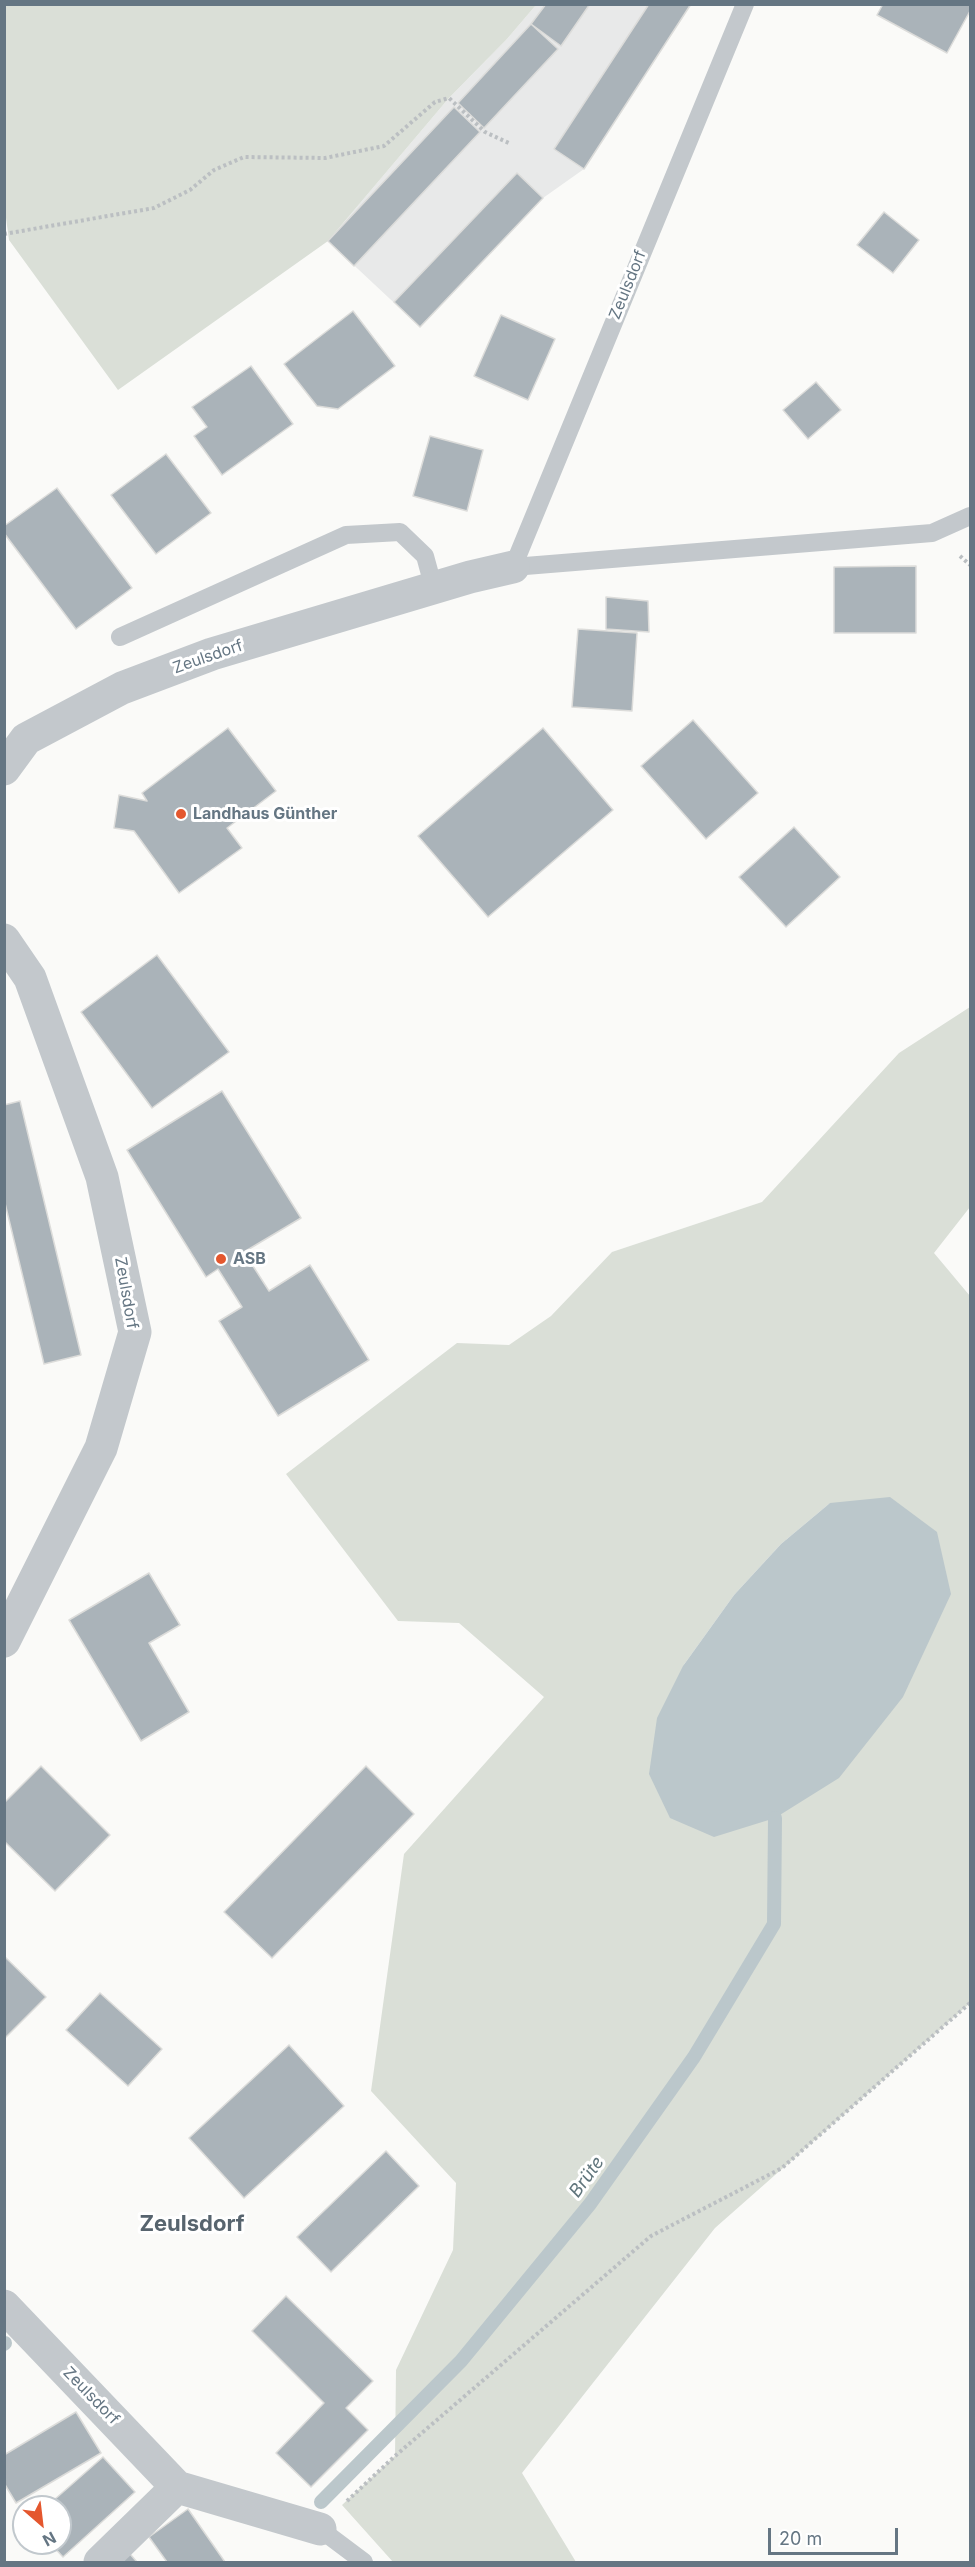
<!DOCTYPE html>
<html>
<head>
<meta charset="utf-8">
<style>
	body { margin:0 }
	#map { position:relative; width:975px; height:2567px; overflow:hidden; background:#fafaf8; font-family:Inter,sans-serif }
	canvas { display:block }
	.frame { position:absolute; inset:0; border:6px solid #657683; pointer-events:none }
	.north { position:absolute; left:12px; top:2495px; width:60px; height:60px; box-sizing:border-box; background:#fff; border:2px solid #c1c8cd; border-radius:50%; rotate:152deg; font-size:16px; font-weight:700; line-height:24px; text-align:center; color:#657683 }
	.north::after { content:''; display:block; margin:auto; width:21px; height:27px; background:#e4572e; clip-path:polygon(50% 0,100% 100%,50% 72%,0 100%) }
	.scale { position:absolute; left:768px; top:2528px; width:130px; height:27px; box-sizing:border-box; border:3px solid #657683; border-top:0; padding-left:8px; font-size:18px; line-height:21px; white-space:nowrap; color:#657683; -webkit-text-stroke:4px #fff; paint-order:stroke }
</style>
</head>
<body>
<div id="map">
<canvas width="975" height="2567"></canvas>
<div class="frame"></div>
<div class="north">N</div>
<div class="scale">20 m</div>
</div>
<script>
const context = document.querySelector('canvas').getContext('2d');
context.lineJoin = 'round';
function fill(path, color) { context.fillStyle = color; context.fill(path, 'evenodd'); }
const toPath = rows => new Path2D(rows.map(r => 'M' + r).join(''));
function trace(path, color, width, dash) { context.strokeStyle = color; context.lineWidth = width; context.lineCap = dash ? 'butt' : 'round'; context.setLineDash(dash || []); context.stroke(path); }
function label(font, color, halo, rows, align = 'center') {
  context.font = font + ' Inter,sans-serif'; context.lineWidth = 6; context.setLineDash([]); context.textBaseline = 'middle'; context.strokeStyle = halo; context.fillStyle = color; for (const [text, x, y, turn = 0] of rows) {
    context.save(); context.translate(x, y); context.rotate((+turn || 0) * Math.PI / 180); context.textAlign = isNaN(turn) ? turn : align; if (halo) context.strokeText(text, 0, 0); context.fillText(text, 0, 0); context.restore();
  }
}
const built = toPath([
	[536,5,691,5,584,169,543,198,420,327,328,241,449,98,507,39]
]);
const green = toPath([
	[4,5,5,4,536,5,507,39,449,98,328,241,118,390,9,240,4,203],
	[970,1007,970,1207,934,1253,970,1296,970,2003,715,2228,522,2473,576,2562,393,2562,342,2505,395,2456,396,2370,453,2250,456,2183,371,2091,404,1854,544,1697,459,1623,398,1621,286,1474,457,1343,509,1345,551,1316,612,1252,762,1202,899,1053],
	[830,1503,683,1666,734,1595,781,1544]
]);
const water = toPath([
	[890,1497,937,1532,951,1594,903,1697,839,1778,775,1818,714,1837,670,1818,649,1774,657,1718,683,1666,734,1595,781,1544,830,1503]
]);
const stream = toPath([
	[4,2344,5,2343],
	[321,2502,461,2361,590,2204,694,2057,774,1924,775,1818]
]);
const building = toPath([
	[546,4,590,4,561,46,531,24,546,4],
	[649,4,691,4,584,169,554,149,649,4],
	[883,4,970,4,970,11,947,53,877,15,883,4],
	[531,24,558,49,484,128,458,103,531,24],
	[454,107,480,132,354,266,328,241,454,107],
	[517,173,543,198,420,327,394,302,517,173],
	[884,212,919,240,893,273,857,245,884,212],
	[353,311,395,366,338,409,317,406,284,364,353,311],
	[501,315,555,339,528,400,474,376,501,315],
	[251,366,293,424,222,475,194,436,207,427,192,407,251,366],
	[816,382,841,410,808,439,783,410,816,382],
	[430,436,483,450,467,511,413,496,430,436],
	[166,454,211,513,156,554,111,495,166,454],
	[57,488,132,588,76,629,4,533,4,526,57,488],
	[916,566,916,633,834,633,834,567,916,566],
	[606,597,648,601,649,632,606,629,606,597],
	[578,629,637,633,632,711,572,707,578,629],
	[693,720,758,793,706,839,641,766,693,720],
	[228,728,276,791,227,828,242,848,179,893,134,831,114,828,119,795,147,801,142,793,228,728],
	[543,728,613,810,488,917,418,836,543,728],
	[794,827,840,877,786,927,739,877,794,827],
	[157,955,229,1052,152,1108,81,1012,157,955],
	[222,1091,301,1218,244,1252,269,1291,310,1265,369,1360,278,1416,219,1321,242,1307,218,1269,206,1277,127,1150,222,1091],
	[20,1101,81,1355,44,1364,4,1199,4,1105,20,1101],
	[149,1573,180,1625,149,1643,189,1712,141,1741,69,1620,149,1573],
	[41,1766,110,1835,55,1891,4,1841,4,1803,41,1766],
	[366,1766,414,1814,272,1958,224,1912,366,1766],
	[4,1956,46,1997,4,2039,4,1956],
	[100,1993,162,2049,128,2086,66,2030,100,1993],
	[289,2045,344,2106,244,2198,189,2138,289,2045],
	[386,2151,419,2186,331,2272,297,2237,386,2151],
	[286,2296,373,2381,346,2408,368,2430,311,2487,276,2453,324,2403,252,2331,286,2296],
	[76,2412,101,2453,16,2503,4,2483,4,2455,76,2412],
	[103,2457,135,2492,63,2557,50,2543,60,2543,60,2507,46,2507,103,2457],
	[188,2509,225,2562,167,2562,149,2537,188,2509],
	[130,2554,137,2562,119,2562,130,2554]
]);
const path = toPath([
	[4,234,154,208,190,190,214,170,244,157,325,158,384,146,435,102,449,98,485,132,511,144],
	[960,556,970,565],
	[347,2501,395,2456,651,2236,782,2168,970,2003]
]);
const service = toPath([
	[745,4,513,567,932,533,970,516],
	[120,637,346,535,400,532,425,556,434,589],
	[320,2529,364,2562]
]);
const minor = toPath([
	[4,769,26,739,122,688,212,654,470,577,513,567],
	[4,940,30,978,102,1177,135,1332,101,1448,4,1641],
	[4,2306,177,2487,320,2529],
	[100,2562,177,2487]
]);
const markers = [
	[181,814,6,"#e4572e"],
	[221,1259,6,"#e4572e"]
];
const streetNames = [
	["Zeulsdorf",628,285,-68],
	["Zeulsdorf",208,657,-19],
	["Zeulsdorf",126,1293,80],
	["Zeulsdorf",91,2396,46]
];
const poiNames = [
	["Landhaus Günther",193,814],
	["ASB",233,1259]
];
const waterNames = [
	["Brüte",587,2177,-54]
];
const districtNames = [
	["Zeulsdorf",192,2224]
];
fill(built, '#e8e9e9');
fill(green, '#dadfd7');
fill(water, '#bbc7cb');
trace(stream, '#bbc7cb', 14);
fill(building, '#aab3b9');
trace(building, '#dcdcda', 1.5);
trace(path, '#bbbfc2', 4, [3, 3]);
trace(service, '#c3c8cc', 18);
trace(minor, '#c3c8cc', 33);
for (const [x, y, r, color] of markers) { const dot = new Path2D(); dot.arc(x, y, r, 0, 2 * Math.PI); context.fillStyle = color; context.fill(dot); trace(dot, '#fff', 2); }
label('16px', '#657683', '#fff', streetNames);
label('bold 16px', '#657683', '#fff', poiNames, 'left');
label('italic 18px', '#60757c', '#fff', waterNames);
label('bold 22px', '#57646e', '#fff', districtNames);
</script>
</body>
</html>
